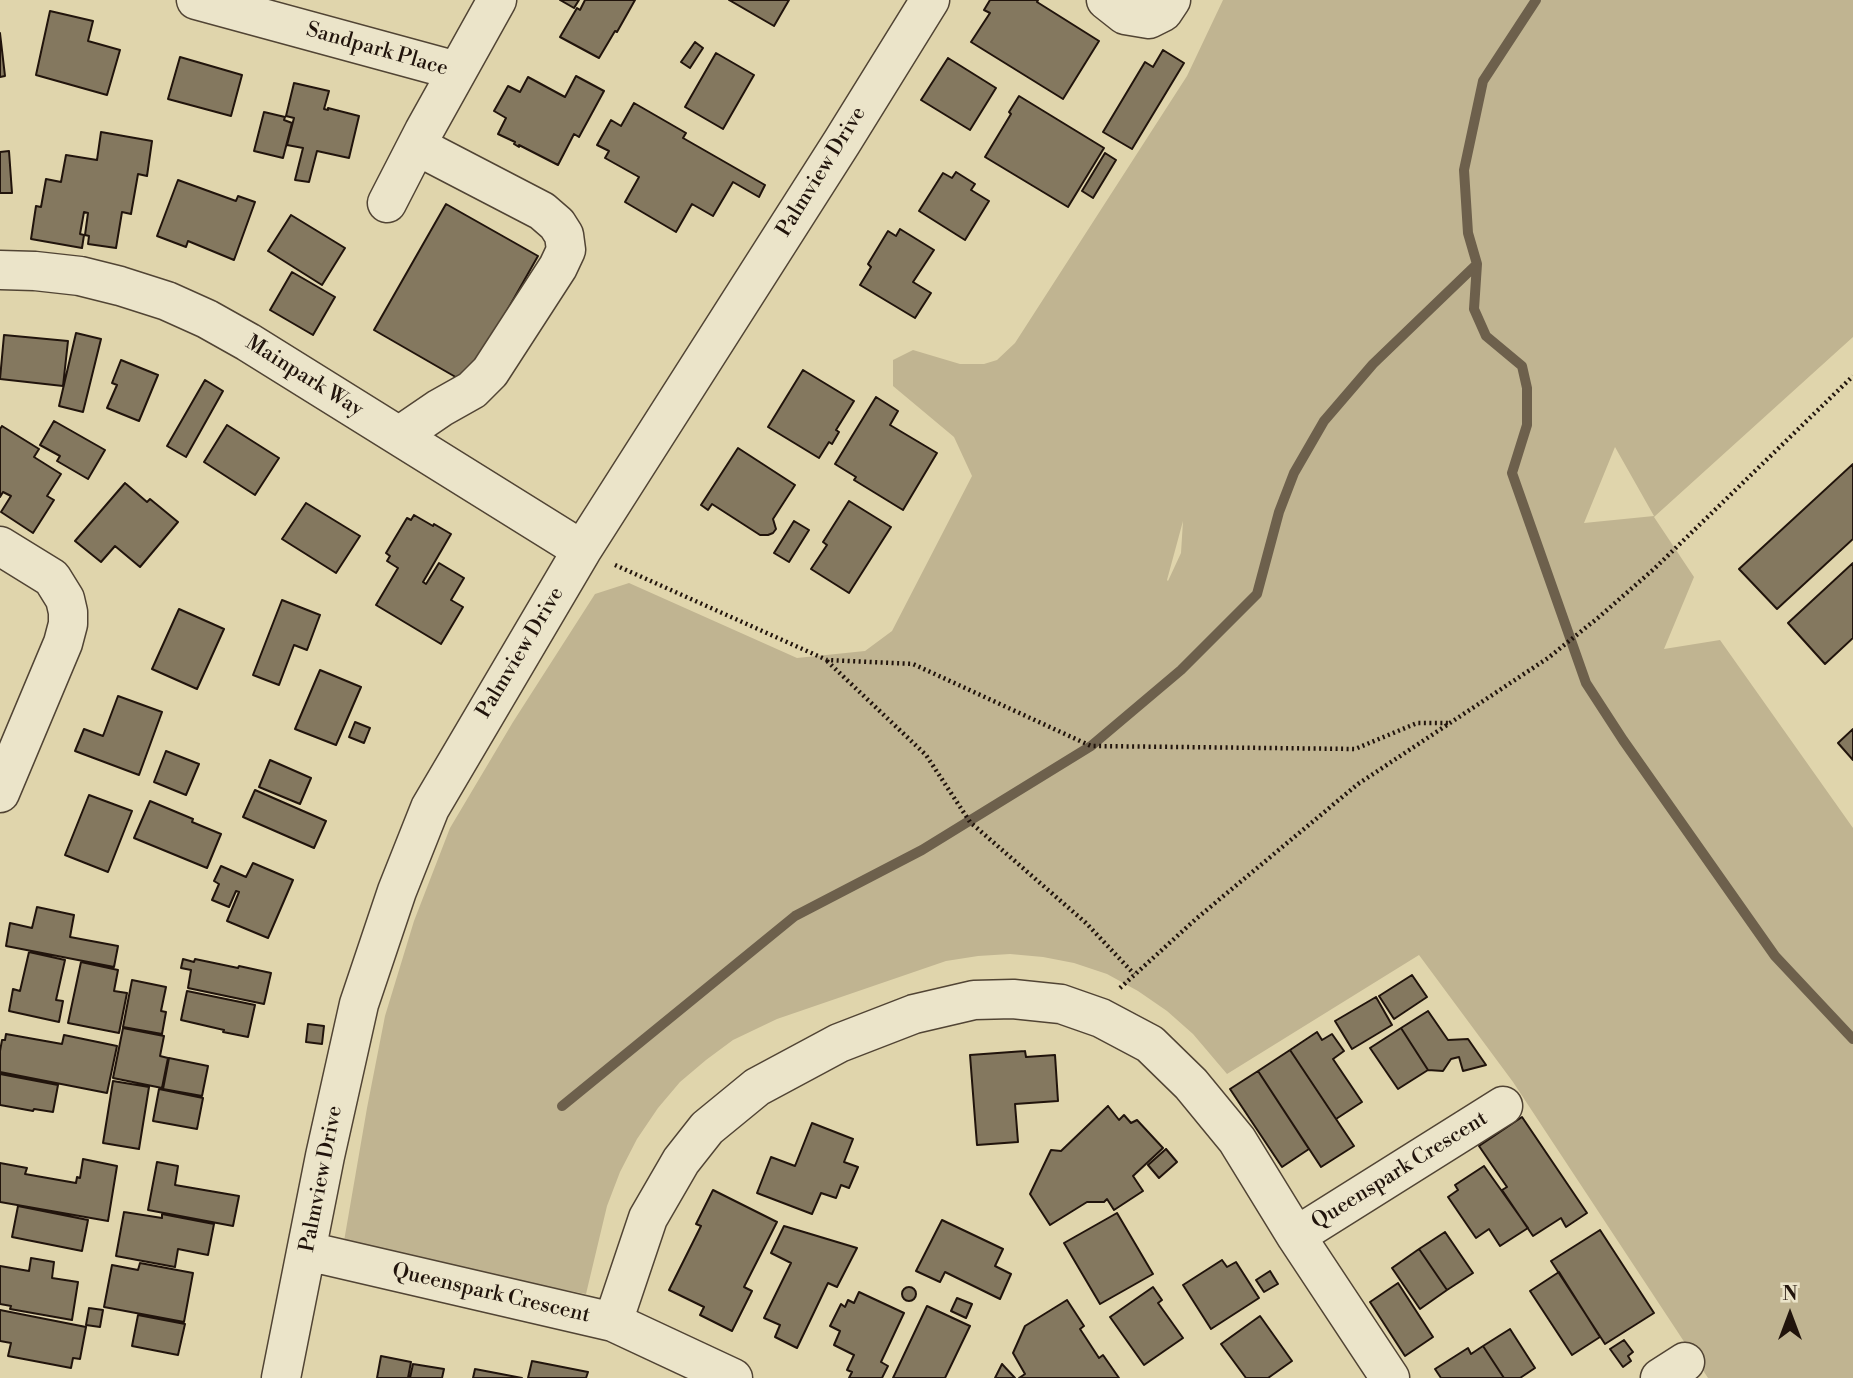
<!DOCTYPE html>
<html>
<head>
<meta charset="utf-8">
<style>
	body { margin:0 }
	#map { position:relative; width:1853px; height:1378px; overflow:hidden; background:#e0d5ac; font-family:"Libre Bodoni",serif }
	canvas { display:block }
	.north { position:absolute; left:1755px; top:1280px; width:70px; height:70px; -webkit-text-stroke:5px #ebe4c9; paint-order:stroke; rotate:0deg; font-size:19px; font-weight:700; line-height:28px; text-align:center; color:#21140c }
	.north::after { content:''; display:block; margin:auto; width:24px; height:32px; background:#21140c; clip-path:polygon(50% 0,100% 100%,50% 72%,0 100%) }
</style>
</head>
<body>
<div id="map">
<canvas width="1853" height="1378"></canvas>
<div class="north">N</div>
</div>
<script>
const context = document.querySelector('canvas').getContext('2d');
context.lineJoin = 'round';
function fill(path, color) { context.fillStyle = color; context.fill(path, 'evenodd'); }
const toPath = rows => new Path2D(rows.map(r => 'M' + r).join(''));
function trace(path, color, width, dash) { context.strokeStyle = color; context.lineWidth = width; context.lineCap = dash ? 'butt' : 'round'; context.setLineDash(dash || []); context.stroke(path); }
function label(font, color, halo, rows, align = 'center') {
  context.font = font + ' "Libre Bodoni",serif'; context.lineWidth = 7; context.setLineDash([]); context.textBaseline = 'middle'; context.strokeStyle = halo; context.fillStyle = color; for (const [text, x, y, turn = 0] of rows) {
    context.save(); context.translate(x, y); context.rotate((+turn || 0) * Math.PI / 180); context.textAlign = isNaN(turn) ? turn : align; if (halo) context.strokeText(text, 0, 0); context.fillText(text, 0, 0); context.restore();
  }
}
const green = toPath([
	[1223,0,1853,0,1853,337,1654,517,1694,577,1664,649,1720,640,1853,828,1853,1378,1708,1378,1513,1082,1419,955,1227,1074,1193,1034,1167,1011,1138,991,1107,974,1074,963,1043,957,1010,954,978,956,946,961,777,1019,733,1040,706,1060,680,1082,658,1108,637,1139,620,1172,607,1206,586,1294,343,1247,367,1108,385,1016,414,921,450,828,513,722,595,594,629,583,797,658,865,651,892,631,972,476,954,437,893,386,893,360,913,350,960,364,984,364,997,360,1015,343,1187,76],
	[1615,447,1654,516,1584,523],
	[1183,521,1181,553,1168,581,1167,580]
]);
const stream = toPath([
	[1536,0,1483,81,1464,170,1468,233,1477,264,1474,309,1486,336,1522,366,1527,388,1527,425,1512,473,1586,683,1623,740,1775,956,1853,1039],
	[562,1106,795,916,922,850,1091,746,1181,670,1257,594,1279,512,1294,473,1324,421,1373,364,1477,264]
]);
const building = toPath([
	[560,0,579,0,574,8,560,0],
	[585,0,635,0,617,32,615,31,599,58,560,37,577,8,580,10,585,0],
	[729,0,789,0,774,26,729,0],
	[990,0,1038,0,1037,2,1099,41,1063,99,971,42,990,13,984,10,990,0],
	[50,11,93,21,88,41,120,50,107,95,36,75,50,11],
	[0,33,5,76,0,77,0,33],
	[695,42,703,48,690,68,681,62,695,42],
	[1163,50,1184,63,1132,149,1103,132,1145,62,1153,67,1163,50],
	[716,53,754,75,723,129,685,107,716,53],
	[180,57,242,75,231,116,168,99,180,57],
	[948,58,996,88,970,130,921,100,948,58],
	[576,76,604,91,579,137,574,134,558,165,519,145,519,147,514,144,515,142,498,134,506,118,494,111,508,86,520,92,528,77,565,97,576,76],
	[294,83,329,91,324,109,328,110,328,108,359,116,349,158,317,151,309,182,295,180,303,148,287,145,294,118,286,116,294,83],
	[1019,96,1104,148,1068,207,985,157,1011,114,1009,112,1019,96],
	[634,103,686,133,683,138,765,185,759,197,733,182,713,216,692,204,676,232,625,202,639,177,605,158,609,151,597,145,611,120,621,126,634,103],
	[264,112,285,117,284,120,292,123,283,158,254,151,264,112],
	[101,132,152,141,147,176,138,174,131,214,122,212,116,248,88,244,89,236,85,235,88,213,84,212,80,234,84,235,82,248,31,239,36,206,41,207,46,179,61,182,66,155,97,160,101,132],
	[9,151,12,193,0,193,0,152,9,151],
	[1105,153,1116,160,1093,198,1082,191,1105,153],
	[956,172,975,184,971,190,989,201,965,240,919,211,943,173,952,178,956,172],
	[178,180,236,201,238,196,255,202,234,260,188,241,186,247,157,236,178,180],
	[446,204,538,256,466,383,374,330,446,204],
	[291,215,345,248,322,285,268,251,291,215],
	[900,229,934,250,913,282,931,293,915,318,860,285,871,267,868,264,888,231,896,236,900,229],
	[292,272,335,297,313,335,270,310,292,272],
	[76,333,101,339,83,412,59,406,76,333],
	[4,335,68,341,63,386,0,379,4,335],
	[121,360,158,375,139,421,107,408,117,385,112,383,121,360],
	[803,370,854,401,836,430,839,432,832,444,829,442,819,458,768,427,803,370],
	[205,380,223,391,186,457,167,446,205,380],
	[876,397,898,411,890,425,937,453,903,510,854,480,856,477,835,464,876,397],
	[54,421,105,450,88,479,57,461,60,456,40,445,54,421],
	[227,425,279,458,255,495,204,462,227,425],
	[2,426,39,449,34,457,61,474,47,496,54,500,33,533,1,512,11,496,3,492,0,497,0,429,2,426],
	[738,448,795,485,773,519,776,529,773,533,768,535,760,535,712,504,708,510,701,505,738,448],
	[1853,464,1853,539,1777,609,1739,569,1853,464],
	[125,483,147,502,150,499,178,522,140,567,115,546,101,562,75,541,125,483],
	[849,501,891,527,849,593,811,569,827,545,823,542,849,501],
	[306,503,360,536,336,573,282,539,306,503],
	[414,515,433,526,434,524,451,534,423,582,426,584,439,563,464,578,451,600,463,607,441,644,376,605,398,568,387,561,390,556,386,553,407,518,411,520,414,515],
	[794,521,809,530,789,562,774,553,794,521],
	[1853,563,1853,638,1825,664,1788,623,1853,563],
	[282,600,320,615,307,650,294,645,279,685,253,675,282,600],
	[179,609,224,629,197,689,152,669,179,609],
	[320,670,361,687,336,745,295,729,320,670],
	[118,696,162,712,139,775,75,751,84,729,103,736,118,696],
	[355,722,370,728,364,743,349,737,355,722],
	[1853,729,1853,760,1838,743,1853,729],
	[166,751,199,764,186,795,154,782,166,751],
	[270,760,311,778,300,804,259,787,270,760],
	[255,790,326,821,314,848,243,817,255,790],
	[89,795,132,811,108,872,65,855,89,795],
	[150,801,193,819,192,822,221,834,207,868,134,838,150,801],
	[253,863,293,880,268,938,227,921,239,892,236,891,229,907,212,900,219,884,214,881,221,866,246,877,253,863],
	[37,907,74,915,70,937,118,946,114,967,6,946,10,923,32,928,37,907],
	[29,952,65,960,56,1000,63,1001,59,1022,9,1011,13,989,20,991,29,952],
	[183,959,194,962,195,959,238,968,239,966,271,973,264,1004,188,988,191,970,181,968,183,959],
	[81,962,118,970,114,991,127,993,119,1033,68,1023,81,962],
	[1412,975,1427,997,1394,1019,1379,996,1412,975],
	[132,980,166,987,161,1011,166,1012,162,1034,123,1027,132,980],
	[187,991,255,1005,248,1037,223,1032,224,1030,181,1020,187,991],
	[1376,997,1392,1025,1352,1049,1335,1021,1376,997],
	[1428,1011,1448,1040,1468,1039,1486,1065,1463,1071,1459,1057,1451,1059,1443,1071,1428,1070,1401,1028,1428,1011],
	[308,1024,324,1026,322,1044,306,1042,308,1024],
	[123,1028,164,1036,160,1056,168,1058,162,1088,113,1078,123,1028],
	[1401,1028,1428,1070,1398,1089,1370,1048,1401,1028],
	[1317,1032,1322,1040,1332,1034,1344,1051,1333,1059,1362,1102,1336,1119,1290,1050,1317,1032],
	[6,1034,62,1044,64,1035,117,1046,107,1093,0,1072,0,1051,2,1040,5,1040,6,1034],
	[1290,1050,1354,1146,1321,1167,1258,1071,1290,1050],
	[1025,1051,1026,1057,1055,1055,1058,1101,1015,1104,1018,1142,977,1145,970,1055,1025,1051],
	[169,1058,208,1066,202,1096,163,1089,169,1058],
	[1258,1071,1309,1149,1282,1167,1230,1089,1258,1071],
	[0,1074,58,1085,53,1112,34,1109,33,1111,0,1105,0,1074],
	[113,1081,149,1087,139,1149,103,1143,113,1081],
	[159,1089,203,1098,197,1129,153,1121,159,1089],
	[1108,1106,1119,1120,1124,1115,1131,1123,1137,1120,1163,1148,1133,1176,1143,1191,1114,1210,1107,1199,1104,1202,1087,1202,1050,1225,1030,1194,1051,1150,1061,1151,1108,1106],
	[1522,1117,1587,1213,1566,1227,1561,1218,1533,1236,1502,1190,1507,1187,1479,1146,1522,1117],
	[812,1123,853,1139,844,1162,858,1167,849,1188,841,1185,836,1198,821,1193,812,1214,757,1193,771,1157,795,1166,812,1123],
	[1166,1149,1177,1162,1159,1178,1148,1165,1166,1149],
	[83,1159,117,1166,108,1221,0,1202,0,1163,27,1168,25,1174,76,1183,77,1177,80,1178,83,1159],
	[157,1162,178,1166,175,1185,239,1196,233,1226,148,1210,157,1162],
	[1484,1166,1528,1228,1500,1246,1489,1229,1476,1238,1448,1197,1458,1190,1455,1185,1484,1166],
	[713,1190,777,1222,744,1287,752,1291,732,1331,700,1315,704,1307,669,1290,701,1226,696,1224,713,1190],
	[18,1206,88,1220,82,1251,12,1237,18,1206],
	[124,1212,162,1218,162,1214,214,1224,208,1255,178,1249,175,1267,116,1256,124,1212],
	[1117,1213,1153,1274,1100,1304,1064,1243,1117,1213],
	[942,1220,1003,1249,995,1266,1011,1274,1000,1299,945,1272,940,1282,916,1271,942,1220],
	[784,1226,857,1248,837,1287,828,1283,797,1348,775,1337,780,1325,764,1318,791,1263,771,1253,784,1226],
	[1600,1230,1654,1313,1605,1344,1551,1261,1600,1230],
	[1445,1232,1473,1273,1447,1290,1419,1249,1445,1232],
	[1419,1249,1447,1290,1420,1309,1392,1268,1419,1249],
	[31,1258,54,1262,52,1278,78,1282,72,1320,10,1309,11,1306,0,1304,0,1266,29,1271,31,1258],
	[1222,1260,1227,1267,1236,1262,1259,1298,1211,1329,1183,1285,1222,1260],
	[140,1263,193,1273,184,1322,104,1307,112,1265,138,1270,140,1263],
	[1270,1271,1278,1284,1264,1292,1256,1280,1270,1271],
	[1559,1272,1600,1337,1572,1355,1530,1291,1559,1272],
	[1398,1283,1433,1337,1405,1356,1370,1302,1398,1283],
	'902 1294a7 7 0 1 1 14 0a7 7 0 1 1-14 0Z',
	[1153,1287,1162,1300,1158,1303,1183,1338,1144,1365,1110,1317,1153,1287],
	[859,1292,904,1313,881,1362,888,1366,882,1378,849,1378,852,1372,847,1370,854,1355,834,1345,840,1331,830,1326,841,1304,845,1307,848,1300,854,1303,859,1292],
	[957,1298,972,1304,966,1318,951,1311,957,1298],
	[1067,1300,1084,1326,1080,1329,1099,1358,1103,1355,1119,1378,1019,1378,1025,1374,1013,1353,1025,1326,1067,1300],
	[927,1306,970,1326,945,1378,893,1378,927,1306],
	[89,1308,103,1310,100,1327,86,1325,89,1308],
	[0,1310,86,1327,80,1359,73,1358,71,1368,8,1356,11,1343,0,1341,0,1310],
	[138,1315,185,1324,178,1355,132,1346,138,1315],
	[1260,1316,1292,1361,1268,1378,1246,1378,1221,1344,1260,1316],
	[1510,1329,1535,1368,1520,1378,1504,1378,1483,1346,1510,1329],
	[1624,1340,1633,1352,1628,1356,1631,1361,1623,1367,1610,1349,1624,1340],
	[1483,1346,1504,1378,1441,1378,1435,1369,1468,1348,1471,1354,1483,1346],
	[381,1356,411,1362,408,1378,377,1378,381,1356],
	[532,1361,588,1372,586,1378,528,1378,532,1361],
	[413,1364,444,1369,442,1378,410,1378,413,1364],
	[1002,1364,1015,1378,995,1378,1002,1364],
	[475,1369,522,1378,473,1378,475,1369]
]);
const path = toPath([
	[615,565,827,660,913,664,1091,746,1355,749,1417,723,1451,723],
	[827,661,926,755,970,822,1086,923,1134,974],
	[1120,988,1197,918,1358,784,1548,658,1599,617,1655,568,1853,376]
]);
const minor = toPath([
	[196,0,457,71],
	[1106,0,1125,15,1149,19,1163,12,1171,0],
	[387,203,424,131,497,0],
	[0,270,35,271,80,276,120,286,167,301,207,319,248,342,582,550],
	[399,436,440,408,472,390,490,372,558,267,566,250,564,235,557,224,542,211,417,146],
	[0,546,52,578,65,599,68,612,68,624,63,643,0,793],
	[1296,1236,1503,1106],
	[307,1251,613,1322,648,1218,681,1161,707,1128,757,1087,839,1043,914,1014,974,1000,1013,999,1061,1004,1101,1018,1150,1044,1191,1084,1237,1140,1296,1236,1390,1378],
	[613,1322,733,1378],
	[281,1378,325,1156,359,1004,397,891,430,808,582,550,842,142,930,0],
	[1660,1378,1685,1362]
]);
const streetNames = [
	["Sandpark Place",377,50,16],
	["Palmview Drive",822,172,-58],
	["Mainpark Way",304,377,32],
	["Palmview Drive",521,653,-59],
	["Queenspark Crescent",1400,1171,-32],
	["Palmview Drive",322,1179,-79],
	["Queenspark Crescent",491,1294,13]
];
fill(green, '#c0b491');
trace(stream, '#6d604c', 10);
fill(building, '#84785f');
trace(building, '#21140c', 2);
trace(minor, '#514434', 41);
trace(path, '#21140c', 4.5, [2, 3.5]);
trace(minor, '#ebe4c9', 38);
label('21px', '#21140c', '#ebe4c9', streetNames);
</script>
</body>
</html>
